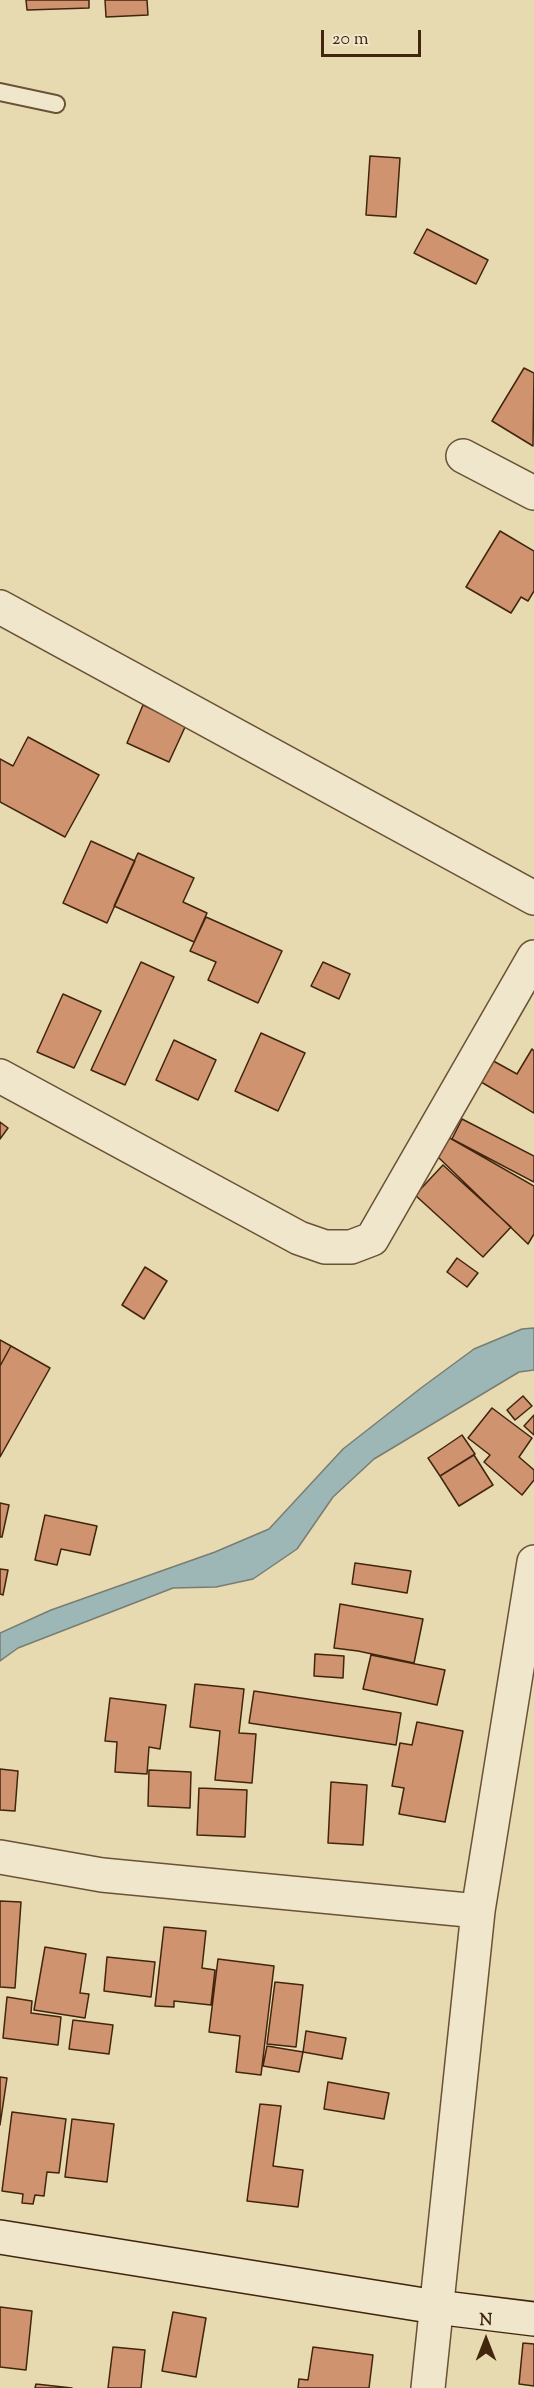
<!DOCTYPE html>
<html>
<head>
<meta charset="utf-8">
<style>
	body { margin:0 }
	#map { position:relative; width:534px; height:2388px; overflow:hidden; background:#e7d9b0; font-family:"Sorts Mill Goudy",serif }
	canvas { display:block }
	.north { position:absolute; left:456px; top:2310px; width:60px; height:60px; -webkit-text-stroke:4px #efe6cc; paint-order:stroke; rotate:0deg; font-size:16px; font-weight:700; line-height:24px; text-align:center; color:#41250c }
	.north::after { content:''; display:block; margin:auto; width:21px; height:27px; background:#41250c; clip-path:polygon(50% 0,100% 100%,50% 72%,0 100%) }
	.scale { position:absolute; left:321px; top:30px; width:100px; height:27px; box-sizing:border-box; border:3px solid #41250c; border-top:0; padding-left:8px; font-size:18px; line-height:21px; white-space:nowrap; color:#41250c; -webkit-text-stroke:4px #efe6cc; paint-order:stroke }
</style>
</head>
<body>
<div id="map">
<canvas width="534" height="2388"></canvas>
<div class="north">N</div>
<div class="scale">20 m</div>
</div>
<script>
const context = document.querySelector('canvas').getContext('2d');
context.lineJoin = 'round';
function fill(path, color) { context.fillStyle = color; context.fill(path, 'evenodd'); }
const toPath = rows => new Path2D(rows.map(r => 'M' + r).join(''));
function trace(path, color, width, dash) { context.strokeStyle = color; context.lineWidth = width; context.lineCap = dash ? 'butt' : 'round'; context.setLineDash(dash || []); context.stroke(path); }
const water = toPath([
	[534,1328,534,1370,519,1372,374,1459,333,1497,297,1549,253,1579,216,1587,173,1588,18,1648,0,1661,0,1633,51,1610,215,1552,269,1529,343,1449,421,1388,474,1349,522,1329,534,1328]
]);
const building = toPath([
	[26,0,89,0,89,8,27,10,26,0],
	[105,0,147,0,148,15,106,17,105,0],
	[370,156,400,158,396,217,366,215,370,156],
	[427,229,488,260,476,284,414,253,427,229],
	[524,368,534,373,533,446,492,421,524,368],
	[500,531,534,551,534,591,528,601,521,597,511,613,466,587,500,531],
	[143,705,186,725,169,762,127,743,143,705],
	[28,737,99,775,65,837,0,802,0,759,13,766,28,737],
	[91,841,135,861,107,923,63,903,91,841],
	[138,853,194,878,183,902,207,913,194,942,114,906,138,853],
	[206,917,282,951,258,1003,208,980,216,962,190,951,206,917],
	[141,962,174,977,125,1085,91,1070,141,962],
	[323,962,350,974,339,999,311,986,323,962],
	[63,994,101,1011,74,1068,37,1052,63,994],
	[261,1033,305,1053,278,1111,235,1091,261,1033],
	[174,1040,216,1060,198,1100,156,1080,174,1040],
	[532,1049,534,1051,534,1113,476,1079,488,1058,517,1074,532,1049],
	[462,1119,534,1156,534,1182,452,1139,462,1119],
	[0,1122,8,1128,0,1139,0,1122],
	[448,1137,534,1186,534,1234,528,1244,438,1157,448,1137],
	[443,1165,511,1227,483,1257,415,1195,443,1165],
	[457,1258,478,1273,467,1287,447,1272,457,1258],
	[145,1267,167,1281,144,1319,122,1305,145,1267],
	[0,1340,11,1346,0,1366,0,1340],
	[11,1346,50,1368,0,1457,0,1366,11,1346],
	[523,1396,532,1406,515,1420,507,1410,523,1396],
	[492,1408,532,1438,519,1457,534,1470,534,1480,522,1495,484,1462,490,1455,468,1438,492,1408],
	[534,1415,534,1435,524,1426,534,1415],
	[462,1435,475,1454,440,1476,428,1458,462,1435],
	[474,1455,493,1485,459,1506,440,1476,474,1455],
	[0,1503,9,1505,2,1537,0,1537,0,1503],
	[45,1515,97,1526,90,1555,61,1549,57,1565,35,1560,45,1515],
	[355,1563,411,1571,407,1593,352,1584,355,1563],
	[0,1569,8,1570,3,1595,0,1594,0,1569],
	[340,1604,423,1619,414,1663,358,1651,334,1648,340,1604],
	[315,1654,344,1656,343,1678,314,1676,315,1654],
	[371,1655,445,1670,437,1705,363,1689,371,1655],
	[195,1684,244,1689,239,1733,256,1734,252,1783,215,1780,220,1731,190,1727,195,1684],
	[254,1691,401,1713,396,1745,249,1723,254,1691],
	[110,1698,166,1705,160,1749,149,1747,147,1774,115,1772,117,1742,105,1741,110,1698],
	[417,1722,463,1731,445,1822,399,1814,404,1788,392,1786,400,1743,412,1745,417,1722],
	[0,1769,18,1771,15,1811,0,1810,0,1769],
	[149,1770,191,1772,190,1808,148,1806,149,1770],
	[331,1782,367,1785,363,1845,328,1843,331,1782],
	[199,1788,247,1790,245,1837,197,1835,199,1788],
	[0,1901,21,1902,15,1988,0,1987,0,1901],
	[164,1927,206,1931,202,1968,215,1970,211,2005,174,2001,174,2007,155,2006,164,1927],
	[45,1947,86,1954,80,1993,89,1994,85,2018,34,2010,45,1947],
	[107,1957,155,1962,151,1997,104,1991,107,1957],
	[218,1959,274,1966,261,2075,236,2072,240,2036,209,2032,218,1959],
	[275,1982,303,1985,296,2047,267,2044,275,1982],
	[7,1997,32,2001,31,2013,61,2017,58,2045,3,2038,7,1997],
	[73,2020,113,2025,109,2054,69,2049,73,2020],
	[306,2031,346,2038,342,2059,303,2052,306,2031],
	[267,2046,303,2052,299,2072,263,2066,267,2046],
	[0,2077,7,2078,0,2125,0,2077],
	[328,2082,389,2093,384,2119,324,2109,328,2082],
	[260,2104,281,2106,273,2166,303,2170,298,2207,247,2201,260,2104],
	[12,2112,66,2119,59,2173,47,2172,44,2196,35,2195,33,2204,22,2203,23,2194,2,2191,12,2112],
	[72,2119,114,2124,107,2182,65,2177,72,2119],
	[0,2307,32,2311,26,2370,0,2367,0,2307],
	[173,2312,206,2318,196,2377,162,2371,173,2312],
	[523,2343,534,2344,534,2386,519,2384,523,2343],
	[113,2347,145,2350,141,2388,108,2388,113,2347],
	[313,2347,373,2355,369,2388,298,2388,299,2379,308,2380,313,2347],
	[36,2384,72,2388,35,2388,36,2384]
]);
const lane = toPath([
	[0,92,56,104]
]);
const street = toPath([
	[463,456,534,493],
	[0,607,534,898],
	[0,1076,299,1238,325,1247,351,1247,372,1239,534,957],
	[0,1857,102,1875,478,1911],
	[428,2388,478,1911,534,1562]
]);
const secondary = toPath([
	[0,2237,436,2307,534,2319]
]);
fill(water, '#9db7b7');
trace(water, '#787d73', 1.5);
fill(building, '#d09370');
trace(building, '#41250c', 1.5);
trace(lane, '#6a5235', 20);
trace(street, '#6a5235', 36);
trace(secondary, '#41250c', 36);
trace(lane, '#efe6cc', 16);
trace(street, '#efe6cc', 33);
trace(secondary, '#efe6cc', 33);
</script>
</body>
</html>
